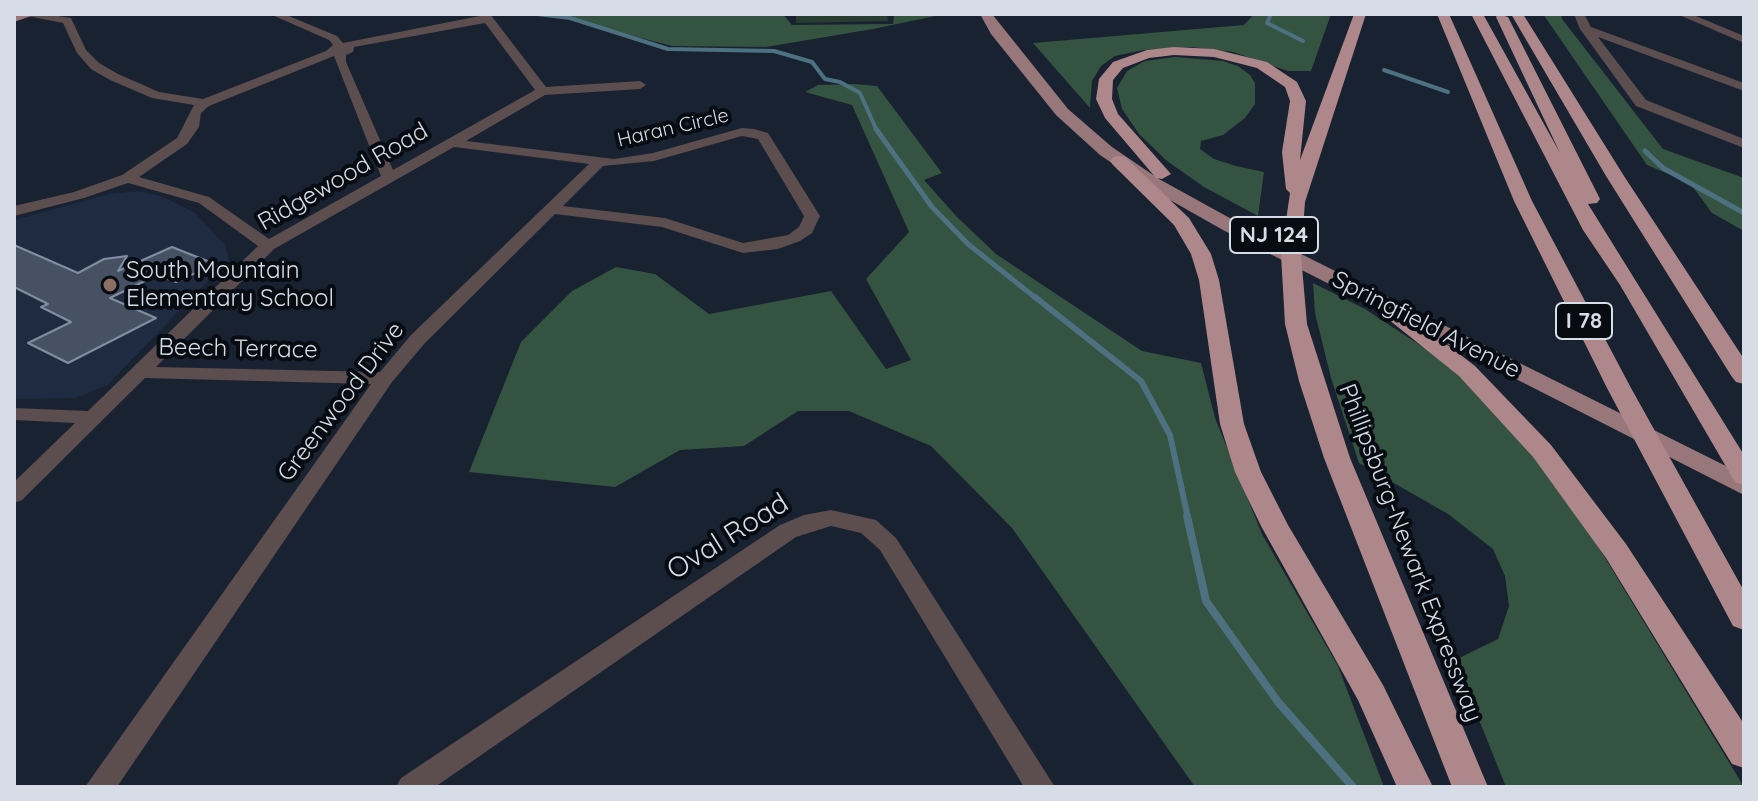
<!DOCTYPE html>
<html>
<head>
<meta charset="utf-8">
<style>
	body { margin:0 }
	#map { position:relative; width:1758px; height:801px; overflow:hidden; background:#182231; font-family:Quicksand,sans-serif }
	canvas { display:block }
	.frame { position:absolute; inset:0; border:16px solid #d6dde7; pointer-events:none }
</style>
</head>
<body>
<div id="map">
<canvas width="1758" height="801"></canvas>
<div class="frame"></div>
</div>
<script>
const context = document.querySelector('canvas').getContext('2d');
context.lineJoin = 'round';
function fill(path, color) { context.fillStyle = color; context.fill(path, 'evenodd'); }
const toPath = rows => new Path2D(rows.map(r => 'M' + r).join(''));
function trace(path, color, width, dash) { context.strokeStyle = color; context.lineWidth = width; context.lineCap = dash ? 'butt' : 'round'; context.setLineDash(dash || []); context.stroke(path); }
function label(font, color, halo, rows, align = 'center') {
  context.font = font + ' Quicksand,sans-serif'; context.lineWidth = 8; context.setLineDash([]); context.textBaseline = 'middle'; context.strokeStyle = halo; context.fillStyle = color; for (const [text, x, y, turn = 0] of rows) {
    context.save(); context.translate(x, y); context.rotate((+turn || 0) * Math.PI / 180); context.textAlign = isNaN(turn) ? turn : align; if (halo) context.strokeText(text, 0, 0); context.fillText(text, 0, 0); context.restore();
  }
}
const built = toPath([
	[136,191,161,196,195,213,225,245,229,260,107,385,76,398,14,399,14,220,109,194]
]);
const green = toPath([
	[796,14,887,14,888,21,796,23]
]);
const forest = toPath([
	[549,14,783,14,792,25,893,24,894,14,945,14,873,29,766,47,672,46],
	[1254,14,1331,14,1311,71,1288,71,1233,52,1191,47,1144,50,1115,56,1101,66,1092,81,1090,108,1033,43,1244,25],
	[1543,14,1561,14,1562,19,1663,149,1744,178,1744,231,1712,213,1690,183,1647,165],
	[1175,57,1223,61,1238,66,1250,75,1255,83,1255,104,1245,118,1223,135,1201,141,1200,149,1214,159,1236,166,1264,172,1258,216,1204,187,1167,161,1139,134,1122,109,1117,88,1127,71,1145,61],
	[854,84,877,86,942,173,924,180,957,217,996,254,1142,351,1201,363,1215,418,1262,534,1338,666,1384,787,1195,787,1012,528,931,446,849,411,798,411,744,446,680,450,615,487,469,472,521,342,572,291,616,267,655,274,709,314,831,291,886,369,911,360,866,279,909,232,852,105,805,92,818,85],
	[1313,283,1365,309,1450,365,1525,446,1596,543,1744,787,1506,787,1455,660,1498,639,1509,606,1505,576,1493,549,1448,514,1359,463,1331,378,1315,313]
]);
const streamFar3 = toPath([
	[537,14,570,18,668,49,774,51,812,62,825,79,840,82,860,93,877,131],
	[1271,14,1267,23,1303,41],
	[1384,70,1448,92]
]);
const streamFar2 = toPath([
	[876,129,932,207,968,244,1037,299],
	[1645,151,1663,168,1744,213]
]);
const streamFar1 = toPath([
	[1035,297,1141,381,1170,435,1188,518]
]);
const stream = toPath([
	[1187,516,1206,601,1278,702,1353,787]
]);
const building = toPath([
	[14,245,78,273,104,259,127,256,118,271,172,247,215,264,176,282,157,275,110,298,156,318,68,363,28,343,71,322,41,307,48,304,14,287,14,245]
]);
const minor = toPath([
	[45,14,71,18,86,50,99,63,118,74,159,92,203,99,326,51,333,45,329,40,270,14,284,14,337,36,343,43,490,14,546,87,640,81,646,85,640,89,545,95,466,141,614,159,653,153,742,128,754,129,768,133,820,216,812,233,800,241,778,249,743,253,662,227,555,214,425,343,392,382,117,787,85,787,371,384,145,378,22,500,14,503,14,482,75,423,14,420,14,408,88,411,258,246,199,203,128,183,84,198,14,216,14,206,74,192,122,175,177,138,194,105,152,98,110,80,91,69,77,53,63,23,22,15,45,14],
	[485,23,535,90,393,170,346,62,346,55,353,52,354,47,485,23],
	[334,56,381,176,269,239,209,197,139,177,187,144,199,127,201,113,209,106,334,56],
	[742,136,758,139,804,216,799,227,788,235,743,243,665,218,563,206,603,166,654,161,742,136],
	[454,147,589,164,411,335,380,372,156,367,274,249,454,147],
	[1574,14,1584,14,1591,27,1744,83,1744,91,1598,37,1646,100,1744,139,1744,148,1636,106,1580,29,1574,14],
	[1677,14,1691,14,1744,36,1744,43,1677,14],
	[831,510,876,520,896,538,1055,787,1024,787,880,550,861,533,831,526,796,537,435,787,396,787,401,778,780,525,804,515,831,510]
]);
const primary = toPath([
	[14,14,37,14,14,22,14,14],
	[980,14,992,14,1068,109,1112,147,1159,179,1237,222,1744,475,1744,495,1223,230,1147,187,1100,155,1056,115,991,34,980,14]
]);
const motorway = toPath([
	[1354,14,1366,14,1305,202,1301,255,1307,324,1350,458,1488,787,1452,787,1324,458,1299,381,1285,324,1281,255,1290,193,1286,189,1282,152,1290,101,1285,87,1257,68,1214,57,1174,55,1149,58,1123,68,1113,80,1112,99,1118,114,1171,174,1162,179,1156,178,1105,118,1096,99,1099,79,1113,62,1147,50,1174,47,1214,49,1267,62,1297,82,1306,101,1300,160,1354,14],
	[1437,14,1449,14,1532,201,1631,388,1744,591,1744,630,1733,626,1607,388,1514,201,1437,14],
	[1471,14,1483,14,1560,153,1496,17,1498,14,1508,17,1600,199,1597,203,1588,204,1744,455,1744,485,1735,482,1620,285,1583,230,1471,14],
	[1511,14,1523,14,1624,176,1744,359,1744,384,1736,382,1732,377,1606,176,1511,14],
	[1119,156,1125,157,1189,218,1211,254,1219,280,1244,424,1261,472,1288,525,1383,685,1433,787,1397,787,1358,700,1261,526,1235,472,1220,424,1199,280,1191,254,1174,225,1113,165,1110,161,1113,157,1119,156],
	[1375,293,1382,295,1475,366,1551,445,1626,544,1744,724,1744,768,1732,764,1606,558,1533,457,1459,376,1368,303,1364,299,1368,295,1375,293]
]);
const markers = [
	[110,285,8,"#8d6e63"]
];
const farStreetnames = [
	["Haran Circle",673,128,-13]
];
const shields = [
	[1274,235,88],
	[1584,321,56]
];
const shieldNames = [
	["NJ 124",1274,235],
	["I 78",1584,321]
];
const streetNames = [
	["Ridgewood Road",343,177,-30],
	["Springfield Avenue",1426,325,27],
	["Beech Terrace",238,349,1],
	["Greenwood Drive",341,402,-53],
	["Phillipsburg-Newark Expressway",1410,553,69]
];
const poiNames = [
	["South Mountain",126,271],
	["Elementary School",126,299]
];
const nearStreetnames = [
	["Oval Road",728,537,-32]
];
fill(built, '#1e2b40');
fill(green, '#283c30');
fill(forest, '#345341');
trace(streamFar3, '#4d7180', 4);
trace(streamFar2, '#4d7180', 5);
trace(streamFar1, '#4d7180', 6);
trace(stream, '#4d7180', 8);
fill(building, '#465263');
trace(building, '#818ea1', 2);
fill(minor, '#5c4d4e');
fill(primary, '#97777a');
fill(motorway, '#ae878b');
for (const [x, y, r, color] of markers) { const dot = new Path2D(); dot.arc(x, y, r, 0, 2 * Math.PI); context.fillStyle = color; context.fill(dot); trace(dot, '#070b12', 3); }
label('20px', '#d6dde7', '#070b12', farStreetnames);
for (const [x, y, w] of shields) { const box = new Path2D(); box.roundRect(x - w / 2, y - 18, w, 36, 6); context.fillStyle = '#070b12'; context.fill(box); trace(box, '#d6dde7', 2); }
label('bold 22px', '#d6dde7', null, shieldNames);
label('24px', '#d6dde7', '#070b12', streetNames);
label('24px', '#d6dde7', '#070b12', poiNames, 'left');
label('28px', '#d6dde7', '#070b12', nearStreetnames);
</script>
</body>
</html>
